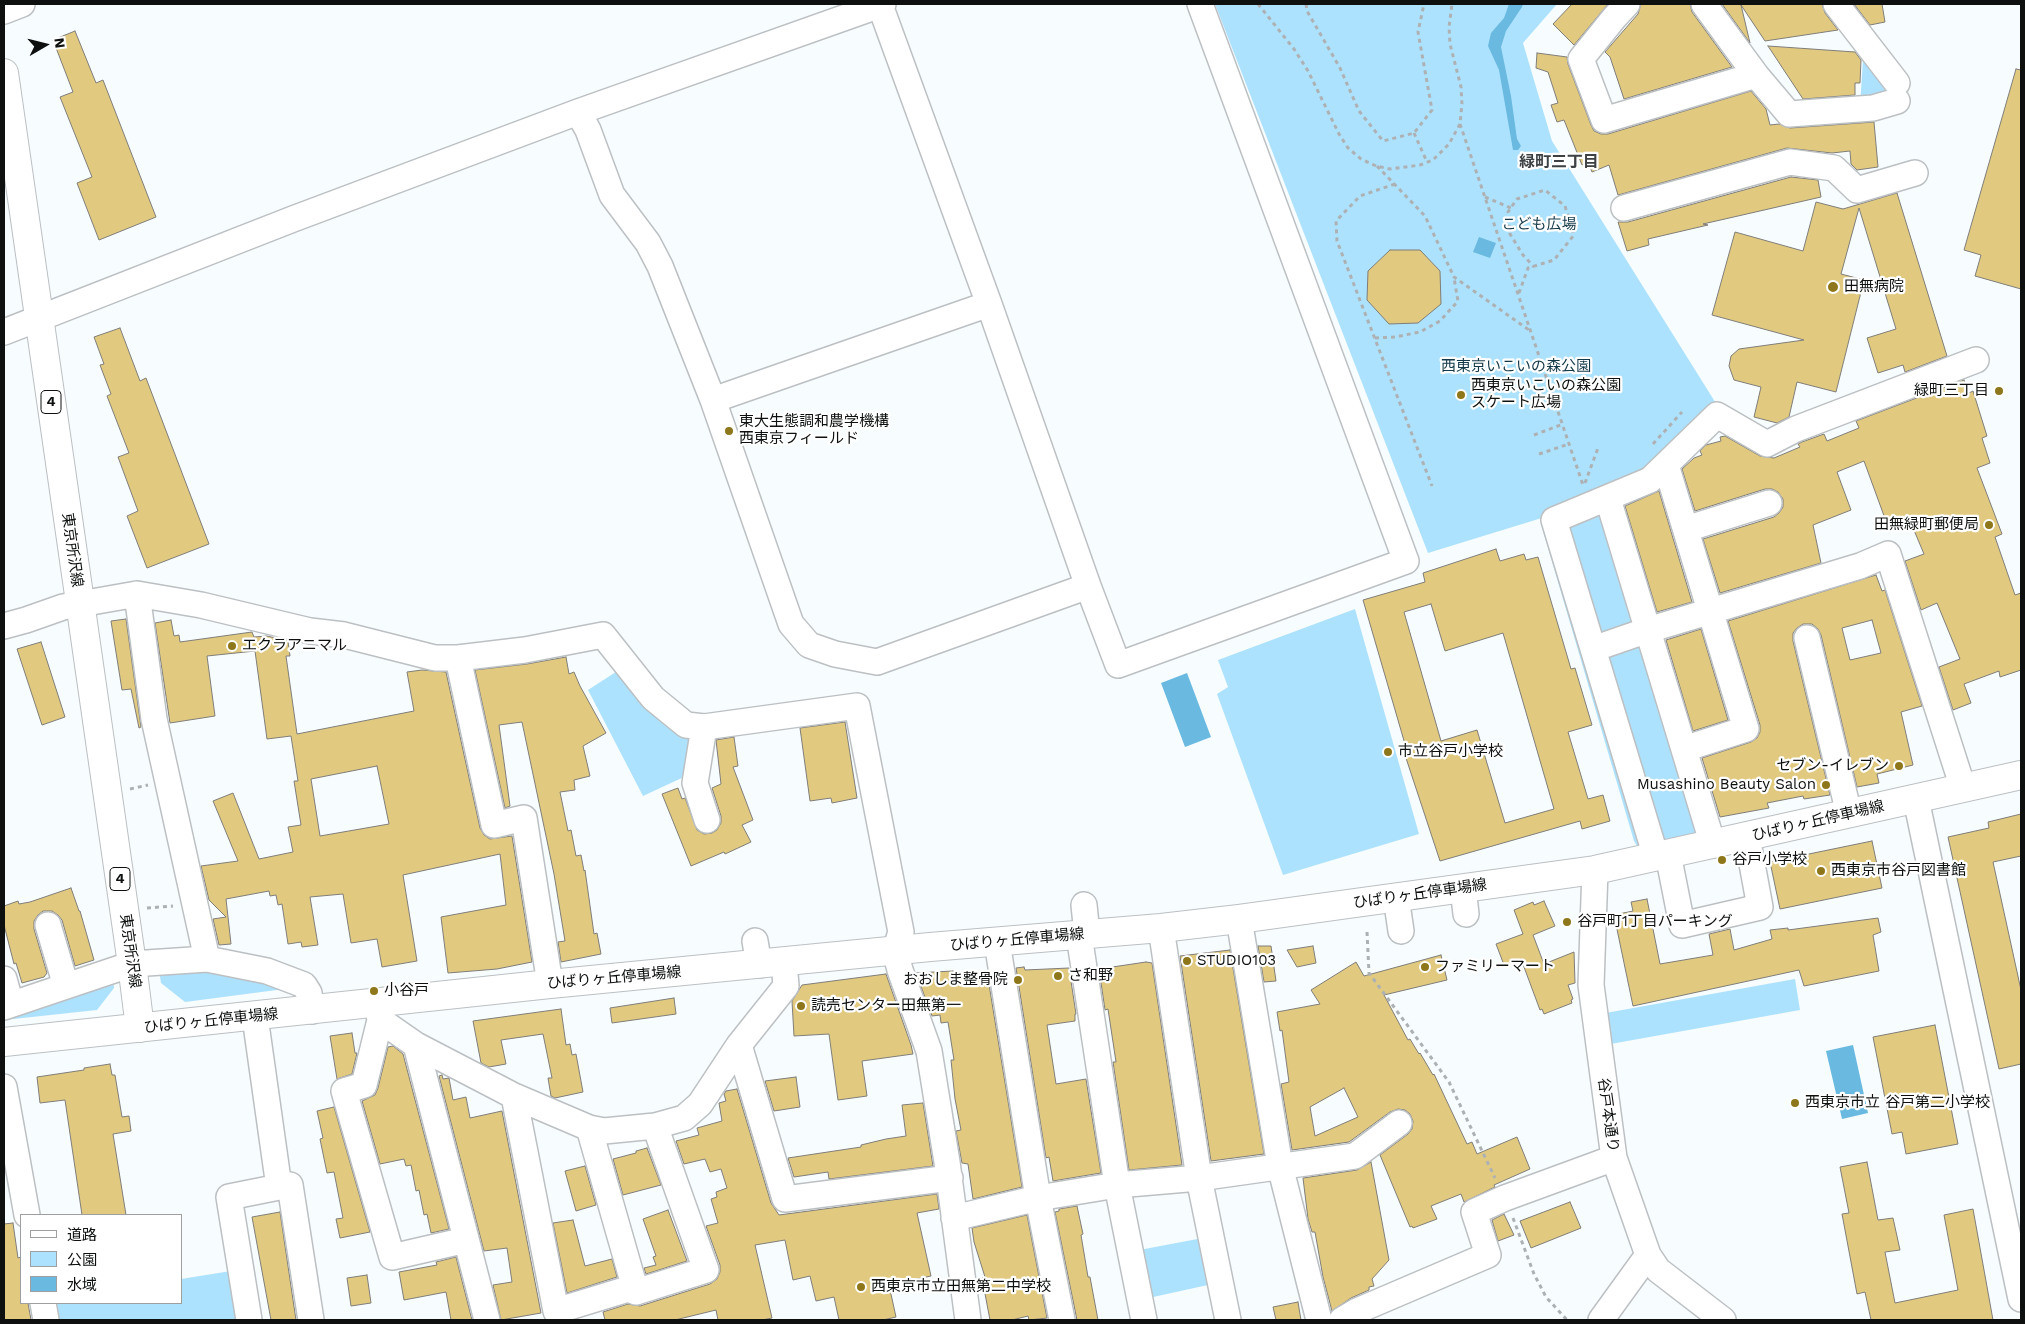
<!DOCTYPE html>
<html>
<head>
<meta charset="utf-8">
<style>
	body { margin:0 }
	#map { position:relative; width:2025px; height:1324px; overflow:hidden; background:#f7fcff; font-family:"Work Sans","Noto Sans JP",sans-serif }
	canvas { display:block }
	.frame { position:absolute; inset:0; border:5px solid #0e1010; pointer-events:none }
	.legend { position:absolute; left:20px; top:1214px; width:162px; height:90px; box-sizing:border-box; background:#fff; border:1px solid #9f9f9f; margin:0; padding:6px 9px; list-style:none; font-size:15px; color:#0e1010 }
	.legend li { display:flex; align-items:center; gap:10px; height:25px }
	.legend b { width:25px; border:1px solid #9f9f9f }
	.north { position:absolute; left:20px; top:20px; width:50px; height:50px; -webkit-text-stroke:4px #fff; paint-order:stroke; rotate:82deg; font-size:14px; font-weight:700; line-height:20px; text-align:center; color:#0e1010 }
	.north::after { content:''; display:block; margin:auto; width:18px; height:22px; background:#0e1010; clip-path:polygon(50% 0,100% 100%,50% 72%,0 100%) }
</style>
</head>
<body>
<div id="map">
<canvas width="2025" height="1324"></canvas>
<div class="frame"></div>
<ul class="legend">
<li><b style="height:6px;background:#fff"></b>道路</li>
<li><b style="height:14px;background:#ade2fe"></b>公園</li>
<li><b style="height:14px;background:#69b9e0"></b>水域</li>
</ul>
<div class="north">N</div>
</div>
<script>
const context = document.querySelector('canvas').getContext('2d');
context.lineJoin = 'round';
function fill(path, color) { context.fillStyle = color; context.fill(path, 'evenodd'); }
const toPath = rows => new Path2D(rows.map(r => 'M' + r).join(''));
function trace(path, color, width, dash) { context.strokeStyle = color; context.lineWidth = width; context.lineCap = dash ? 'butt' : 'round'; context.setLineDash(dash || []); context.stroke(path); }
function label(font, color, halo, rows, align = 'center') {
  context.font = font + ' "Work Sans","Noto Sans JP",sans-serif'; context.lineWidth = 4.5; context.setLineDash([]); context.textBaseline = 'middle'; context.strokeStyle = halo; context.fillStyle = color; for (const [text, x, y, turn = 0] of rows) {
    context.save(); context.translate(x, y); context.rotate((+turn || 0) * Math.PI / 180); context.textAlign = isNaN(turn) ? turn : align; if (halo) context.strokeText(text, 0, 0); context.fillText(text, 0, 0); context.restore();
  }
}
const green = toPath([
	[1215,4,1557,4,1523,43,1552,141,1717,405,1647,477,1545,517,1428,553],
	[1864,45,1895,99,1860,106],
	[1608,499,1713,845,1645,859,1634,841,1541,524],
	[1355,609,1419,834,1283,875,1217,694,1228,687,1218,660],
	[622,668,696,729,686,776,643,796,588,690],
	[195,968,292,988,185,1002,161,983,159,970],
	[113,978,114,988,97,1010,4,1020,4,1016],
	[1795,979,1800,1010,1605,1045,1600,1014],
	[1208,1237,1217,1283,1144,1299,1134,1251],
	[237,1270,245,1320,48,1320,46,1303,181,1303,181,1279]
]);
const water = toPath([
	[1509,4,1523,4,1522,7,1506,31,1501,47,1511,96,1517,139,1521,146,1518,150,1513,150,1499,70,1488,46,1491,33,1504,18],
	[1479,237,1496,243,1490,258,1473,252],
	[1187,673,1211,737,1185,747,1161,683],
	[1853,1045,1868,1113,1842,1119,1826,1051]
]);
const building = toPath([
	[1572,4,1608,4,1574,45,1553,24,1572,4],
	[1641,4,1690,4,1692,12,1732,67,1624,99,1610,57,1605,52,1638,14,1641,4],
	[1722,4,1822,4,1825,13,1838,30,1765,41,1741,5,1750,43,1722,4],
	[1854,4,1882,4,1885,22,1870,25,1854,4],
	[75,31,96,83,103,80,156,217,99,240,77,183,92,177,60,97,73,92,53,40,75,31],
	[1768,46,1855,52,1861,60,1860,83,1855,83,1855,95,1803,99,1768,46],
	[1537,53,1567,57,1568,64,1591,125,1594,131,1601,134,1608,134,1751,91,1766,109,1770,125,1779,124,1790,128,1874,122,1878,167,1857,170,1851,164,1850,151,1832,153,1787,148,1618,195,1609,165,1592,172,1588,162,1582,165,1564,120,1557,122,1551,105,1558,103,1548,72,1536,68,1537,53],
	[2016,69,2021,70,2021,289,1975,276,1981,255,1964,250,2016,69],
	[1791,177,1818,180,1821,197,1703,224,1708,225,1648,239,1649,245,1627,251,1618,222,1628,222,1791,177],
	[1897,193,1947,356,1905,372,1903,365,1878,373,1867,338,1896,329,1859,208,1841,274,1864,280,1836,392,1797,382,1789,417,1777,423,1754,417,1761,387,1734,380,1729,366,1731,356,1739,349,1804,340,1712,315,1735,232,1803,251,1816,202,1843,209,1897,193],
	[1390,250,1420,250,1440,271,1441,304,1418,323,1389,324,1367,300,1368,271,1390,250],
	[120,328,140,381,146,378,209,544,147,568,127,516,138,511,118,457,129,453,107,396,111,394,100,365,104,364,94,337,120,328],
	[1964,380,1969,393,1973,391,1987,436,1982,438,1990,463,1977,468,2002,534,1995,537,2015,595,2021,593,2021,670,2000,677,1999,671,1964,684,1971,703,1953,710,1939,667,1960,659,1937,603,1921,610,1905,561,1924,554,1908,516,1887,524,1864,461,1837,472,1851,510,1813,525,1821,563,1720,593,1703,539,1774,517,1779,513,1783,507,1783,499,1778,492,1772,489,1765,489,1695,511,1682,469,1694,458,1702,455,1700,451,1706,445,1721,441,1720,437,1725,436,1760,456,1774,458,1800,447,1798,444,1802,442,1824,434,1827,441,1859,428,1856,421,1964,380],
	[1659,491,1692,602,1657,612,1625,506,1659,491],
	[1496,549,1500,561,1524,554,1526,560,1538,557,1571,669,1575,668,1592,725,1568,732,1588,799,1603,795,1610,821,1582,829,1580,821,1440,861,1404,752,1407,751,1363,600,1425,582,1423,573,1496,549],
	[1431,604,1445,651,1503,633,1554,809,1505,823,1477,730,1441,741,1404,612,1431,604],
	[1876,575,1882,591,1885,590,1922,706,1901,712,1913,765,1877,774,1879,783,1857,787,1821,635,1818,629,1812,624,1803,624,1797,628,1793,633,1793,641,1830,795,1804,799,1803,796,1767,803,1769,808,1720,817,1702,758,1751,742,1757,738,1760,732,1760,725,1728,621,1876,575],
	[1872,620,1881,653,1850,660,1842,628,1872,620],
	[126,619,141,727,139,728,131,689,122,690,111,621,126,619],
	[171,620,174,636,179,635,180,642,252,632,254,637,267,636,288,641,290,656,286,656,297,734,414,711,407,672,422,670,446,672,480,828,484,835,490,839,512,836,532,962,497,969,448,973,441,917,506,905,500,854,403,875,417,961,382,967,377,939,351,943,343,894,310,897,318,945,302,947,301,942,288,944,282,904,278,905,276,895,270,896,269,891,226,899,231,944,219,945,213,919,226,917,209,900,201,866,238,861,213,801,233,793,259,859,293,852,288,827,301,825,294,781,298,781,291,736,267,739,255,651,207,656,215,716,170,723,155,623,171,620],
	[377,766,389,824,320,836,311,779,377,766],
	[1701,629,1728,720,1693,731,1666,640,1701,629],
	[41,642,65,717,42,725,17,649,41,642],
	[566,657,569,674,574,672,580,686,606,733,583,746,590,776,574,780,575,790,560,792,568,831,571,830,576,856,581,855,584,871,585,870,594,934,597,933,601,954,561,962,558,942,565,941,554,874,522,722,499,725,510,806,505,808,475,670,527,664,566,657],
	[845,722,857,798,832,803,831,798,810,801,800,728,845,722],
	[734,737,738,766,733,767,753,820,742,825,751,842,725,854,724,852,691,866,662,794,678,788,682,799,685,798,697,830,704,834,712,833,717,830,721,823,721,816,712,788,721,784,716,740,734,737],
	[2021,814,2021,856,1993,862,2021,990,2021,1064,1999,1069,1948,837,1989,828,1988,822,2021,814],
	[1872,841,1882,888,1780,909,1770,862,1872,841],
	[71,888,79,911,80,911,94,960,75,966,62,920,58,915,52,911,43,911,38,915,34,921,34,929,47,973,44,977,22,983,16,963,14,964,4,925,4,906,18,901,19,904,30,902,71,888],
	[1647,899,1660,964,1713,955,1709,934,1730,929,1734,950,1772,939,1770,930,1788,928,1788,930,1878,918,1881,932,1873,935,1879,971,1804,986,1799,970,1633,1006,1614,915,1633,911,1631,902,1647,899],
	[1544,901,1555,926,1533,935,1544,964,1574,952,1575,983,1568,985,1573,999,1571,1000,1572,1003,1544,1014,1542,1009,1540,1010,1521,959,1504,965,1496,944,1523,934,1514,910,1533,902,1534,905,1544,901],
	[1258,946,1271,946,1276,981,1264,982,1258,946],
	[1313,946,1316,963,1297,967,1287,950,1313,946],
	[1230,950,1264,1154,1211,1161,1180,956,1230,950],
	[1441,955,1447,980,1384,995,1408,1040,1410,1039,1419,1054,1420,1053,1433,1075,1434,1074,1467,1144,1472,1142,1477,1154,1517,1137,1530,1169,1494,1185,1495,1187,1464,1202,1461,1194,1431,1206,1437,1219,1413,1228,1412,1226,1410,1227,1380,1155,1408,1134,1412,1129,1413,1121,1410,1114,1405,1110,1398,1109,1390,1112,1349,1142,1292,1150,1281,1084,1289,1082,1282,1030,1280,1031,1277,1012,1320,1004,1311,990,1356,962,1364,976,1441,955],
	[1344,1088,1358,1117,1315,1136,1310,1107,1344,1088],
	[1146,962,1152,963,1182,1165,1129,1170,1113,1062,1116,1062,1108,1009,1105,1010,1099,969,1146,962],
	[1024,967,1025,970,1069,968,1076,1014,1075,1014,1075,1021,1047,1025,1056,1084,1086,1079,1101,1173,1053,1181,1049,1157,1046,1158,1016,968,1024,967],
	[953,971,953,977,987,972,1022,1187,973,1199,968,1164,962,1163,956,1131,961,1130,955,1099,951,1060,954,1060,948,1022,941,1023,940,1015,932,1016,916,973,953,971],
	[886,974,911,1045,913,1054,862,1061,867,1096,838,1100,829,1034,794,1036,792,1001,802,985,886,974],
	[674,998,676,1014,612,1023,610,1008,674,998],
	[561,1009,566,1045,570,1044,572,1055,576,1054,583,1092,555,1098,551,1096,548,1078,552,1078,543,1034,501,1040,506,1064,489,1067,481,1063,473,1021,561,1009],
	[1935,1025,1958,1144,1906,1154,1902,1132,1892,1134,1873,1037,1935,1025],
	[352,1033,355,1053,357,1053,352,1074,337,1079,330,1036,352,1033],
	[393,1046,403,1054,449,1229,431,1233,427,1214,424,1215,419,1190,416,1191,411,1165,406,1166,404,1159,380,1164,362,1101,375,1095,378,1088,388,1047,393,1046],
	[110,1064,112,1075,115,1075,122,1117,129,1116,131,1131,113,1134,126,1215,82,1215,65,1100,40,1103,37,1077,84,1070,84,1068,110,1064],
	[442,1075,443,1079,449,1078,453,1100,466,1097,470,1118,502,1111,541,1313,501,1320,493,1285,512,1282,507,1248,484,1251,439,1076,442,1075],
	[796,1077,800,1107,774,1111,765,1081,796,1077],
	[737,1089,771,1203,779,1215,937,1194,939,1209,917,1213,931,1276,889,1285,896,1317,883,1320,839,1320,834,1297,816,1301,810,1276,793,1280,785,1240,755,1245,772,1318,762,1320,718,1320,716,1310,675,1320,605,1320,603,1312,628,1304,640,1306,710,1284,717,1279,720,1272,720,1265,706,1226,718,1223,711,1199,717,1197,716,1192,727,1188,721,1169,710,1172,705,1159,684,1164,676,1141,699,1135,697,1128,722,1121,719,1103,726,1101,724,1094,726,1091,737,1089],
	[923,1103,933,1166,829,1179,828,1172,794,1177,788,1158,861,1147,861,1145,886,1139,906,1136,902,1105,923,1103],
	[334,1107,370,1232,340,1238,336,1219,343,1218,334,1172,327,1173,320,1139,323,1138,317,1111,334,1107],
	[647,1148,661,1185,623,1195,613,1159,636,1153,636,1151,647,1148],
	[1371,1162,1389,1260,1372,1279,1374,1286,1369,1287,1369,1290,1351,1298,1332,1311,1323,1277,1315,1232,1312,1232,1308,1219,1303,1178,1357,1170,1371,1162],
	[1867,1162,1878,1220,1893,1218,1900,1250,1885,1252,1895,1303,1958,1290,1944,1215,1973,1209,1993,1320,1871,1320,1865,1292,1857,1294,1842,1214,1849,1213,1840,1167,1867,1162],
	[585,1166,596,1205,576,1211,565,1171,585,1166],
	[1570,1202,1581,1228,1531,1248,1520,1221,1570,1202],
	[1077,1206,1083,1234,1081,1235,1088,1277,1090,1277,1098,1320,1077,1320,1055,1212,1059,1211,1059,1209,1077,1206],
	[668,1210,687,1261,646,1274,644,1268,656,1265,653,1257,656,1256,643,1219,668,1210],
	[280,1212,296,1320,271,1320,252,1217,280,1212],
	[1504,1214,1514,1235,1498,1241,1492,1220,1504,1214],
	[1027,1215,1047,1318,1029,1320,1028,1316,1012,1320,990,1320,982,1278,985,1277,974,1242,972,1228,1027,1215],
	[573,1220,585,1266,612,1259,617,1277,567,1293,553,1223,573,1220],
	[13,1223,18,1258,21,1257,21,1303,28,1303,31,1320,4,1320,4,1224,13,1223],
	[456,1257,472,1320,451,1320,446,1292,404,1300,399,1272,437,1265,436,1262,456,1257],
	[367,1275,371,1303,351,1306,347,1278,367,1275],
	[1298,1302,1301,1320,1276,1320,1273,1307,1298,1302]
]);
const path = toPath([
	[1258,4,1294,49,1308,71,1339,134,1348,148,1361,159,1376,166,1390,169,1420,165,1433,160,1449,144,1460,124,1462,104,1461,87,1450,44,1449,27,1452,4],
	[1306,4,1307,11,1340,68,1359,111,1383,141,1414,133,1432,110,1418,32,1424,4],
	[1460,124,1583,485],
	[1414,133,1427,162],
	[1377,166,1425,216,1454,277,1529,330],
	[1395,184,1360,196,1336,221,1337,241,1432,486],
	[1485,197,1511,208],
	[1519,293,1528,268,1554,260,1574,235,1565,206,1545,190,1517,199,1508,212,1510,234,1523,255,1534,267],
	[1375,338,1395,337,1420,332,1440,321,1458,301,1454,278],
	[1534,435,1563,424],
	[1653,444,1682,412],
	[1539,454,1569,444],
	[1585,483,1598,448],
	[130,789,148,785],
	[147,908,173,906],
	[1367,932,1369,973,1449,1082,1495,1178],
	[1513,1218,1534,1274,1546,1297,1567,1320]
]);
const minor = toPath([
	[1627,4,1614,18,1581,59,1604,120,1756,75,1789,114,1873,108,1897,101],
	[1704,4,1756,75],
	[1836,4,1897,83],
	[880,5,989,304,1088,586,1118,665,1406,561,1200,4],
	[4,11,22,4],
	[578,112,588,130,612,195,648,243,660,266,713,400,791,624,809,645,835,654,877,662,1088,586],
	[1624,208,1790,162,1834,168,1857,190,1915,173],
	[4,332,293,219,578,112,883,4],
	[713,400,989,304],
	[1666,465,1746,729,1684,749],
	[1608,499,1713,845],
	[1686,529,1769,503],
	[137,594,154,719,207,959],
	[4,626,26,620,63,607,137,594,201,605,310,631,344,635,435,658,458,658,525,650,603,635,653,698,686,725,704,727,857,706,901,932,895,951,900,970,929,1051,947,1162,968,1320],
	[1807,638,1849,814],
	[1593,649,1648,630,1860,566,1888,554,1963,788],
	[458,658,494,825,524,818,550,984],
	[704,727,695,783,707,820],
	[1916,799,2021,1299],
	[1668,854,1682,925,1760,907,1747,837],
	[1656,857,1554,520,1650,480,1717,415,1767,444,1796,429,1976,360],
	[1595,870,1591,985,1614,1158,1648,1255,1658,1270,1723,1320],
	[1463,888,1466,914],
	[1396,897,1401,931],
	[1084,905,1087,934],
	[1239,919,1280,1166,1319,1320],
	[48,925,66,986],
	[1161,928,1199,1178,1228,1320],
	[1079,935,1117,1185,1144,1320],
	[755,941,759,965],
	[997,942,1038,1198,1062,1320],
	[4,979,11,1004],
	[377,1004,380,1020,416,1045,514,1096,589,1128,604,1131,655,1126,684,1118,700,1104,739,1045,786,986,784,962],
	[4,1007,132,964,207,959,267,971,304,985,309,993,312,1011],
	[380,1020,364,1085,344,1091,392,1257,466,1240],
	[416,1045,487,1320],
	[739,1045,785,1199,950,1178],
	[4,1087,27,1215],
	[514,1096,556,1311,628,1289,636,1292,706,1270,655,1126],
	[589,1128,636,1292],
	[279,1187,290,1185,311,1320],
	[954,1218,1038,1198,1117,1185,1199,1178,1355,1156,1399,1123],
	[43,1303,46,1320],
	[249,1320,229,1197,279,1187,255,1017],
	[1342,1320,1357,1311,1488,1255,1474,1212,1505,1198,1614,1158],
	[1601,1320,1648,1255]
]);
const major = toPath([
	[4,73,132,964,140,1028],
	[4,1042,550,984,930,947,1161,928,1239,919,1595,870,2021,775]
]);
const markers = [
	[1833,287,6,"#8e761a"],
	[1999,391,5,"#8e761a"],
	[1461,395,5,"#8e761a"],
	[729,431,5,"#8e761a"],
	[1989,525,5,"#8e761a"],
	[232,646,5,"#8e761a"],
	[1388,752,5,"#8e761a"],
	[1899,766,5,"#8e761a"],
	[1826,785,5,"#8e761a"],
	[1722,860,5,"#8e761a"],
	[1821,871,5,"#8e761a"],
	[1567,922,5,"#8e761a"],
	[1187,961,5,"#8e761a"],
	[1425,967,5,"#8e761a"],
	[1058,976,5,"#8e761a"],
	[1018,980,5,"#8e761a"],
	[374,991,5,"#8e761a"],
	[801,1006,5,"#8e761a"],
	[1795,1103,5,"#8e761a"],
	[861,1287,5,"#8e761a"]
];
const shields = [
	[51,402,20],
	[120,879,20]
];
const shieldNames = [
	["4",51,402],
	["4",120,879]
];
const parkNames = [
	["こども広場",1539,225],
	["西東京いこいの森公園",1516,367]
];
const poiNames = [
	["田無病院",1844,287],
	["西東京いこいの森公園",1471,386],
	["スケート広場",1471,403],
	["緑町三丁目",1989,391,"right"],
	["東大生態調和農学機構",739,422],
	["西東京フィールド",739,439],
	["田無緑町郵便局",1979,525,"right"],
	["エクラアニマル",242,646],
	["市立谷戸小学校",1398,752],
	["セブン-イレブン",1889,766,"right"],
	["Musashino Beauty Salon",1816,785,"right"],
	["谷戸小学校",1732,860],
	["西東京市谷戸図書館",1831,871],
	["谷戸町1丁目パーキング",1577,922],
	["STUDIO103",1197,961],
	["ファミリーマート",1435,967],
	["さ和野",1068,976],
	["おおしま整骨院",1008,980,"right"],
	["小谷戸",384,991],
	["読売センター田無第一",811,1006],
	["西東京市立 谷戸第二小学校",1805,1103],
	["西東京市立田無第二中学校",871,1287]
];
const streetNames = [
	["東京所沢線",72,550,82],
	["ひばりヶ丘停車場線",1818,821,-13],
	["ひばりヶ丘停車場線",1420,894,-8],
	["ひばりヶ丘停車場線",1017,940,-5],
	["東京所沢線",130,951,82],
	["ひばりヶ丘停車場線",614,978,-5],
	["ひばりヶ丘停車場線",211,1021,-6],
	["谷戸本通り",1608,1115,82]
];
const neighbourhoodNames = [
	["緑町三丁目",1559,162]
];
fill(green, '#ade2fe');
fill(water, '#69b9e0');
fill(building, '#e1ca80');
trace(building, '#7f7d79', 1);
trace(minor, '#bcc0c3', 28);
trace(major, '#bcc0c3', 30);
trace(path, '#adb1b3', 3, [4, 4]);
trace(minor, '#fff', 25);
trace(major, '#fff', 28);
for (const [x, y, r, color] of markers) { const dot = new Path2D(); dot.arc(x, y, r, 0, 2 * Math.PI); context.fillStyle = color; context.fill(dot); trace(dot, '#fff', 2); }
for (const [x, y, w] of shields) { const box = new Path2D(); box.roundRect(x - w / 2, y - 11.5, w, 23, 4); context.fillStyle = '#fff'; context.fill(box); trace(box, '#0e1010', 1); }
label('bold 14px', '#0e1010', null, shieldNames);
label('15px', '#133848', '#fff', parkNames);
label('15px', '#0e1010', '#fff', poiNames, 'left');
label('15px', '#0e1010', '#fff', streetNames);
label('bold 16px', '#3d4143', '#fff', neighbourhoodNames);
</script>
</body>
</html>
